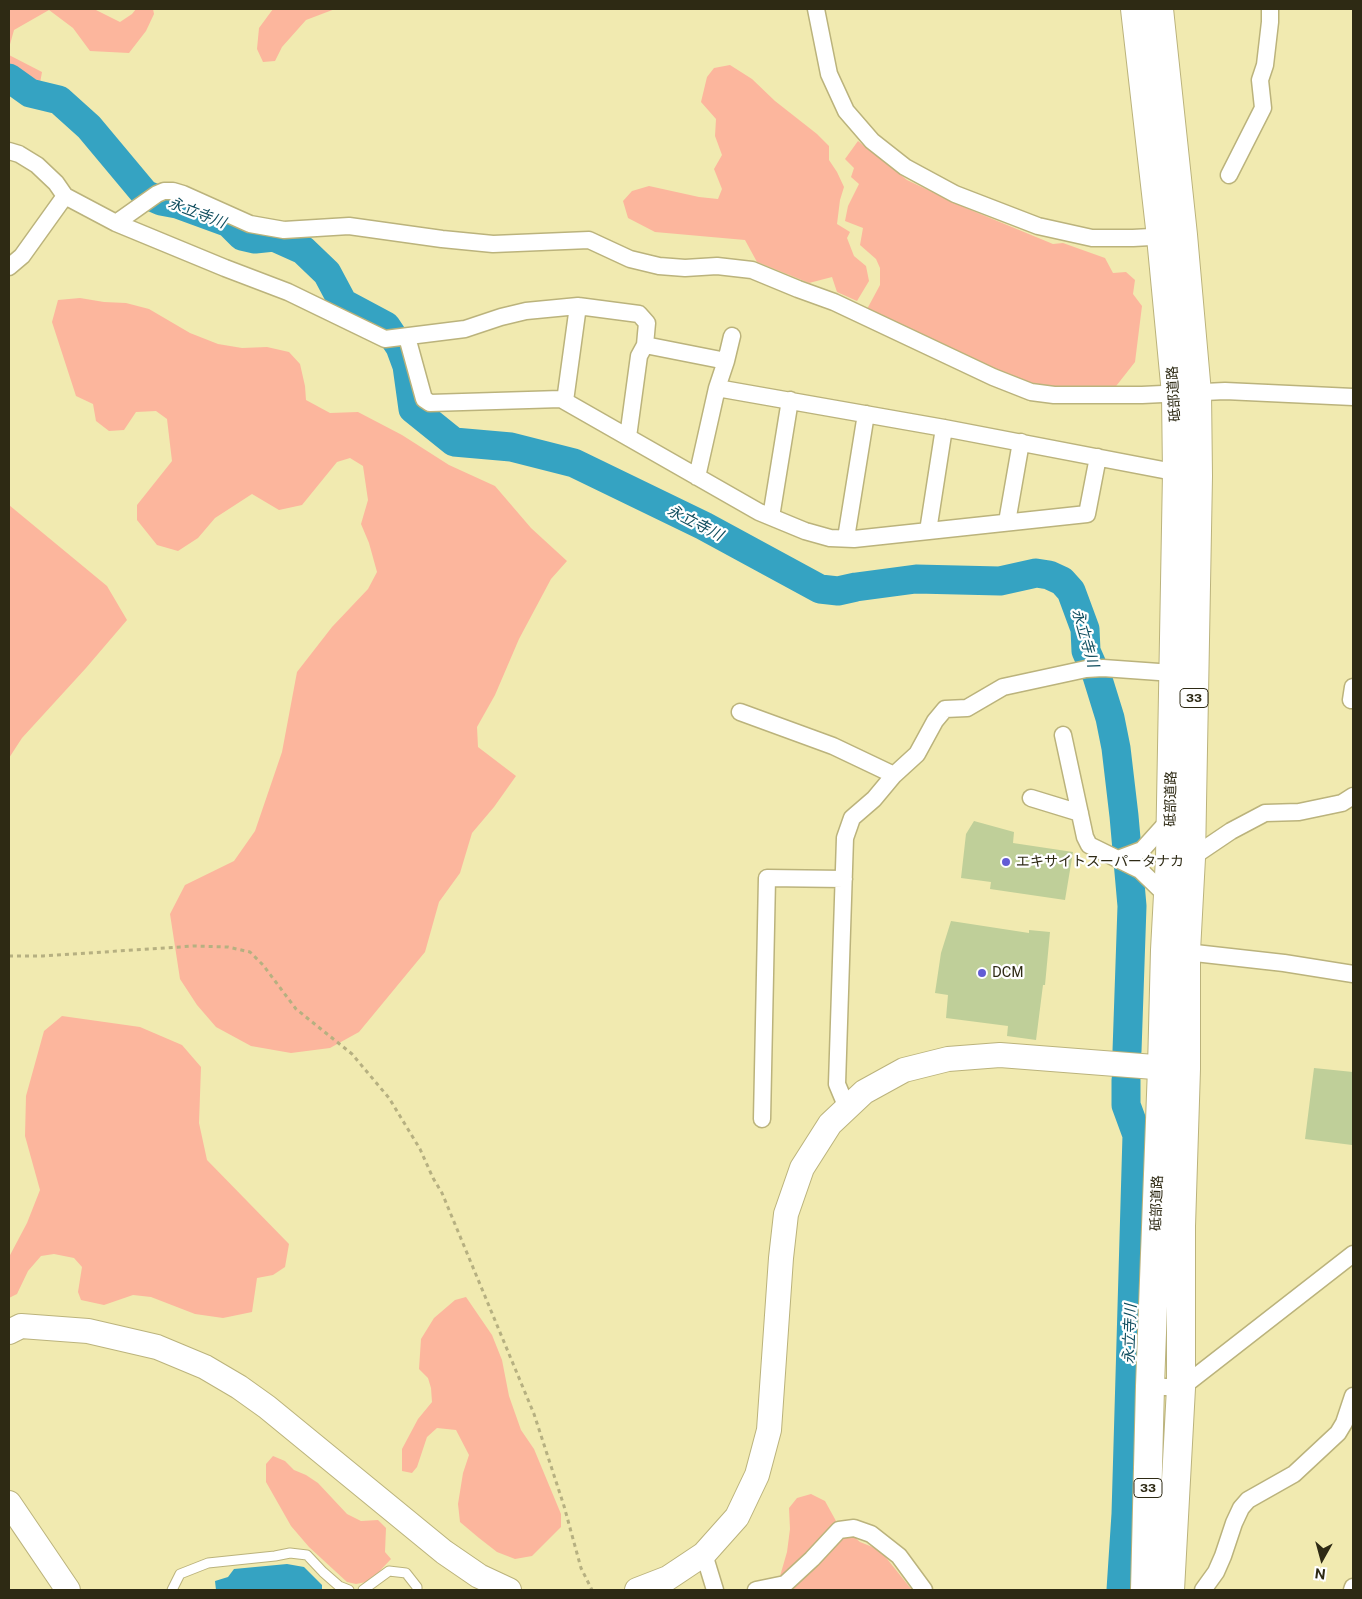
<!DOCTYPE html>
<html>
<head>
<meta charset="utf-8">
<style>
	body { margin:0 }
	#map { position:relative; width:1362px; height:1599px; overflow:hidden; background:#f1eab0; font-family:"Public Sans",sans-serif }
	canvas { display:block }
	.frame { position:absolute; inset:0; border:10px solid #2e2a14; pointer-events:none }
	.north { position:absolute; left:1297px; top:1534px; width:50px; height:50px; -webkit-text-stroke:4px #fff; paint-order:stroke; rotate:187deg; font-size:14px; font-weight:700; line-height:20px; text-align:center; color:#2e2a14 }
	.north::after { content:''; display:block; margin:auto; width:18px; height:22px; background:#2e2a14; clip-path:polygon(50% 0,100% 100%,50% 72%,0 100%) }
</style>
</head>
<body>
<div id="map">
<canvas width="1362" height="1599"></canvas>
<div class="frame"></div>
<div class="north">N</div>
</div>
<script>
const context = document.querySelector('canvas').getContext('2d');
context.lineJoin = 'round';
function fill(path, color) { context.fillStyle = color; context.fill(path, 'evenodd'); }
const toPath = rows => new Path2D(rows.map(r => 'M' + r).join(''));
function trace(path, color, width, dash) { context.strokeStyle = color; context.lineWidth = width; context.lineCap = dash ? 'butt' : 'round'; context.setLineDash(dash || []); context.stroke(path); }
function label(font, color, halo, rows, align = 'center') {
  context.font = font + ' "Public Sans","Noto Sans JP",sans-serif'; context.lineWidth = 4.5; context.setLineDash([]); context.textBaseline = 'middle'; context.strokeStyle = halo; context.fillStyle = color; for (const [text, x, y, turn = 0] of rows) {
    context.save(); context.translate(x, y); context.rotate((+turn || 0) * Math.PI / 180); context.textAlign = isNaN(turn) ? turn : align; if (halo) context.strokeText(text, 0, 0); context.fillText(text, 0, 0); context.restore();
  }
}
const green = toPath([
	[9,9,94,9,120,22,132,14,136,9,153,9,154,14,146,31,129,53,90,51,73,28,49,10,14,30,9,48],
	[273,9,335,9,306,20,282,47,275,61,263,62,257,49,259,28],
	[9,55,42,72,40,83,25,82,9,73],
	[730,65,752,79,775,101,817,134,829,146,829,160,837,172,844,187,840,200,837,224,850,232,847,238,854,256,866,266,869,281,857,301,837,292,832,277,809,283,757,262,745,240,655,232,628,218,623,201,632,191,649,186,699,197,718,199,722,189,714,169,722,155,715,136,716,119,701,102,707,77,714,68],
	[858,141,907,180,966,208,1053,244,1063,243,1105,258,1113,273,1126,272,1135,280,1133,294,1142,306,1135,362,1113,390,1034,387,866,311,880,285,880,268,876,259,860,245,863,228,845,221,848,206,859,184,851,177,854,168,845,159],
	[80,298,104,302,126,303,149,309,190,333,218,344,242,348,267,347,289,352,300,364,305,386,306,400,330,413,358,412,402,435,449,465,495,486,531,528,567,561,551,579,519,639,495,695,477,727,478,747,516,776,494,807,472,833,460,873,439,902,425,952,359,1032,330,1048,291,1053,251,1046,216,1027,197,1005,180,979,170,914,185,885,234,861,255,831,282,752,297,672,332,627,368,589,377,572,369,543,361,524,368,500,363,466,350,458,337,462,302,505,279,510,252,494,215,518,198,538,178,551,157,545,137,520,137,505,172,461,167,419,156,411,136,412,124,430,109,431,96,421,93,404,76,396,52,322,58,300],
	[9,505,107,586,127,620,86,668,22,738,9,758],
	[62,1016,140,1027,182,1045,201,1067,199,1123,207,1160,289,1244,285,1267,273,1275,257,1278,252,1312,223,1318,195,1314,151,1297,133,1295,104,1305,81,1300,78,1292,82,1267,74,1258,54,1254,41,1256,28,1271,17,1294,9,1298,9,1257,27,1223,40,1190,25,1136,26,1096,44,1031],
	[466,1297,492,1335,502,1360,509,1396,521,1430,534,1449,561,1514,561,1527,532,1556,515,1559,497,1552,479,1538,460,1522,458,1504,463,1473,469,1455,456,1430,437,1428,427,1437,417,1467,412,1473,402,1471,402,1449,418,1419,432,1402,431,1388,428,1378,419,1369,421,1339,434,1318,455,1300],
	[273,1456,285,1461,294,1470,306,1475,318,1483,347,1514,361,1521,378,1520,386,1528,385,1552,391,1559,375,1576,366,1582,356,1584,347,1582,309,1547,291,1526,266,1482,266,1464],
	[811,1494,825,1501,836,1521,860,1542,880,1550,912,1590,776,1590,787,1552,790,1529,789,1508,797,1498]
]);
const water = toPath([
	[287,1564,304,1567,322,1585,322,1590,216,1590,215,1581,228,1577,234,1569]
]);
const river = toPath([
	[9,78,30,93,59,100,89,127,145,194,161,201,177,204,229,223,242,236,255,239,274,237,303,250,327,273,343,303,386,326,400,347,407,366,413,409,454,442,511,447,574,463,704,526,820,589,838,591,856,587,916,579,1000,581,1036,573,1049,575,1062,581,1071,591,1085,629,1086,651,1097,676,1110,718,1116,748,1124,816,1132,906,1127,1051],
	[1121,1590,1126,1514,1137,1135,1126,1105,1126,1080]
]);
const building = toPath([
	[974,821,1014,832,1013,843,1073,852,1065,900,990,889,991,882,961,878,966,834],
	[951,921,1029,933,1029,930,1050,932,1045,985,1043,985,1036,1040,1007,1036,1008,1026,946,1018,948,995,935,993,941,953],
	[1314,1068,1353,1072,1352,1145,1305,1139]
]);
const path = toPath([
	[9,956,43,956,194,946,228,947,250,952,263,965,296,1009,352,1054,389,1098,420,1149,433,1178,442,1193,534,1414,564,1506,581,1568,592,1590]
]);
const lane = toPath([
	[172,1590,180,1574,208,1563,275,1556,290,1553,307,1555,323,1572,339,1586,349,1590],
	[363,1590,389,1571,406,1573,417,1587,417,1590]
]);
const street = toPath([
	[816,9,829,74,846,111,872,141,905,167,955,194,1038,226,1092,238,1133,238,1169,236],
	[9,151,19,154,37,165,56,183,65,196,116,223,225,268,288,292,385,339,465,329,501,317,526,311,578,306,639,314,647,323,645,345,639,356,628,437],
	[1229,175,1263,108,1260,80,1265,65,1270,22,1270,9],
	[116,223,157,194,164,191,173,191,183,194,250,224,284,230,349,226,442,239,493,244,589,240,630,259,659,266,685,268,717,266,752,270,798,289,834,302,993,377,1031,392,1054,395,1142,395,1225,391,1353,397],
	[9,267,22,256,65,196],
	[407,337,424,399,430,403,561,399,759,512,805,531,830,538,854,539,1087,514,1098,457],
	[645,345,726,361],
	[717,388,944,428,1184,474],
	[565,401,578,306],
	[697,477,717,388,726,361,732,336],
	[771,517,790,400],
	[1007,522,1021,442],
	[928,531,944,428],
	[846,538,866,414],
	[1353,687,1351,700,1353,700],
	[740,712,833,746,894,775],
	[1063,735,1085,837,1089,845,1140,870,1168,897],
	[1031,798,1080,813],
	[1186,858,1191,858,1231,831,1265,813,1299,812,1342,803,1353,796],
	[1118,859,1142,850,1170,819],
	[1177,951,1284,963,1353,974],
	[847,1108,837,1084,845,838,852,818,874,799,894,775,917,754,935,721,945,709,967,708,1003,687,1086,669,1103,668,1173,673],
	[762,1119,767,878,844,879],
	[1150,1386,1181,1388,1353,1254],
	[704,1554,715,1590],
	[756,1590,785,1584,812,1559,839,1530,854,1528,871,1534,899,1556,924,1590],
	[1203,1590,1216,1572,1223,1556,1234,1523,1241,1508,1248,1500,1294,1474,1338,1433,1344,1423,1353,1396],
	[1352,1590,1353,1587]
]);
const secondary = toPath([
	[9,1332,21,1326,88,1331,157,1347,205,1367,239,1387,267,1407,444,1552,479,1576,509,1590],
	[9,1503,68,1590],
	[637,1590,668,1578,704,1554,737,1517,757,1475,769,1430,781,1258,786,1214,802,1168,830,1124,864,1092,904,1070,948,1059,1000,1055,1180,1069]
]);
const highway = toPath([
	[1135,9,1161,237,1176,394,1177,473,1170,858,1165,950,1162,1068,1150,1386,1145,1590],
	[1159,9,1183,235,1197,393,1198,476,1191,858,1186,951,1186,1069,1181,1226,1181,1388,1170,1590]
]);
const markers = [
	[1006,862,5,"#635cd5"],
	[982,973,5,"#635cd5"]
];
const shields = [
	[1194,698,28],
	[1148,1488,28]
];
const shieldNames = [
	["33",1194,698],
	["33",1148,1488]
];
const streetNames = [
	["砥部道路",1174,394,-93],
	["砥部道路",1171,799,-89],
	["砥部道路",1157,1203,-88]
];
const poiNames = [
	["エキサイトスーパータナカ",1016,862],
	["DCM",992,973]
];
const waterNames = [
	["永立寺川",197,213,21],
	["永立寺川",695,523,27],
	["永立寺川",1085,638,74],
	["永立寺川",1130,1334,-88]
];
fill(green, '#fcb69d');
fill(water, '#35a3c2');
trace(river, '#35a3c2', 29);
fill(building, '#bfcf99');
trace(lane, '#bbb37c', 11);
trace(street, '#bbb37c', 19);
trace(secondary, '#bbb37c', 26);
trace(highway, '#bbb37c', 30);
trace(path, '#b6b081', 3, [4, 4]);
trace(lane, '#fff', 9);
trace(street, '#fff', 16);
trace(secondary, '#fff', 24);
trace(highway, '#fff', 28);
for (const [x, y, r, color] of markers) { const dot = new Path2D(); dot.arc(x, y, r, 0, 2 * Math.PI); context.fillStyle = color; context.fill(dot); trace(dot, '#fff', 2); }
for (const [x, y, w] of shields) { const box = new Path2D(); box.roundRect(x - w / 2, y - 9.5, w, 19, 4); context.fillStyle = '#fff'; context.fill(box); trace(box, '#2e2a14', 1); }
label('bold 12px', '#2e2a14', null, shieldNames);
label('14px', '#2e2a14', '#fff', streetNames);
label('14px', '#2e2a14', '#fff', poiNames, 'left');
label('italic 15px', '#0f4d5e', '#fff', waterNames);
</script>
</body>
</html>
